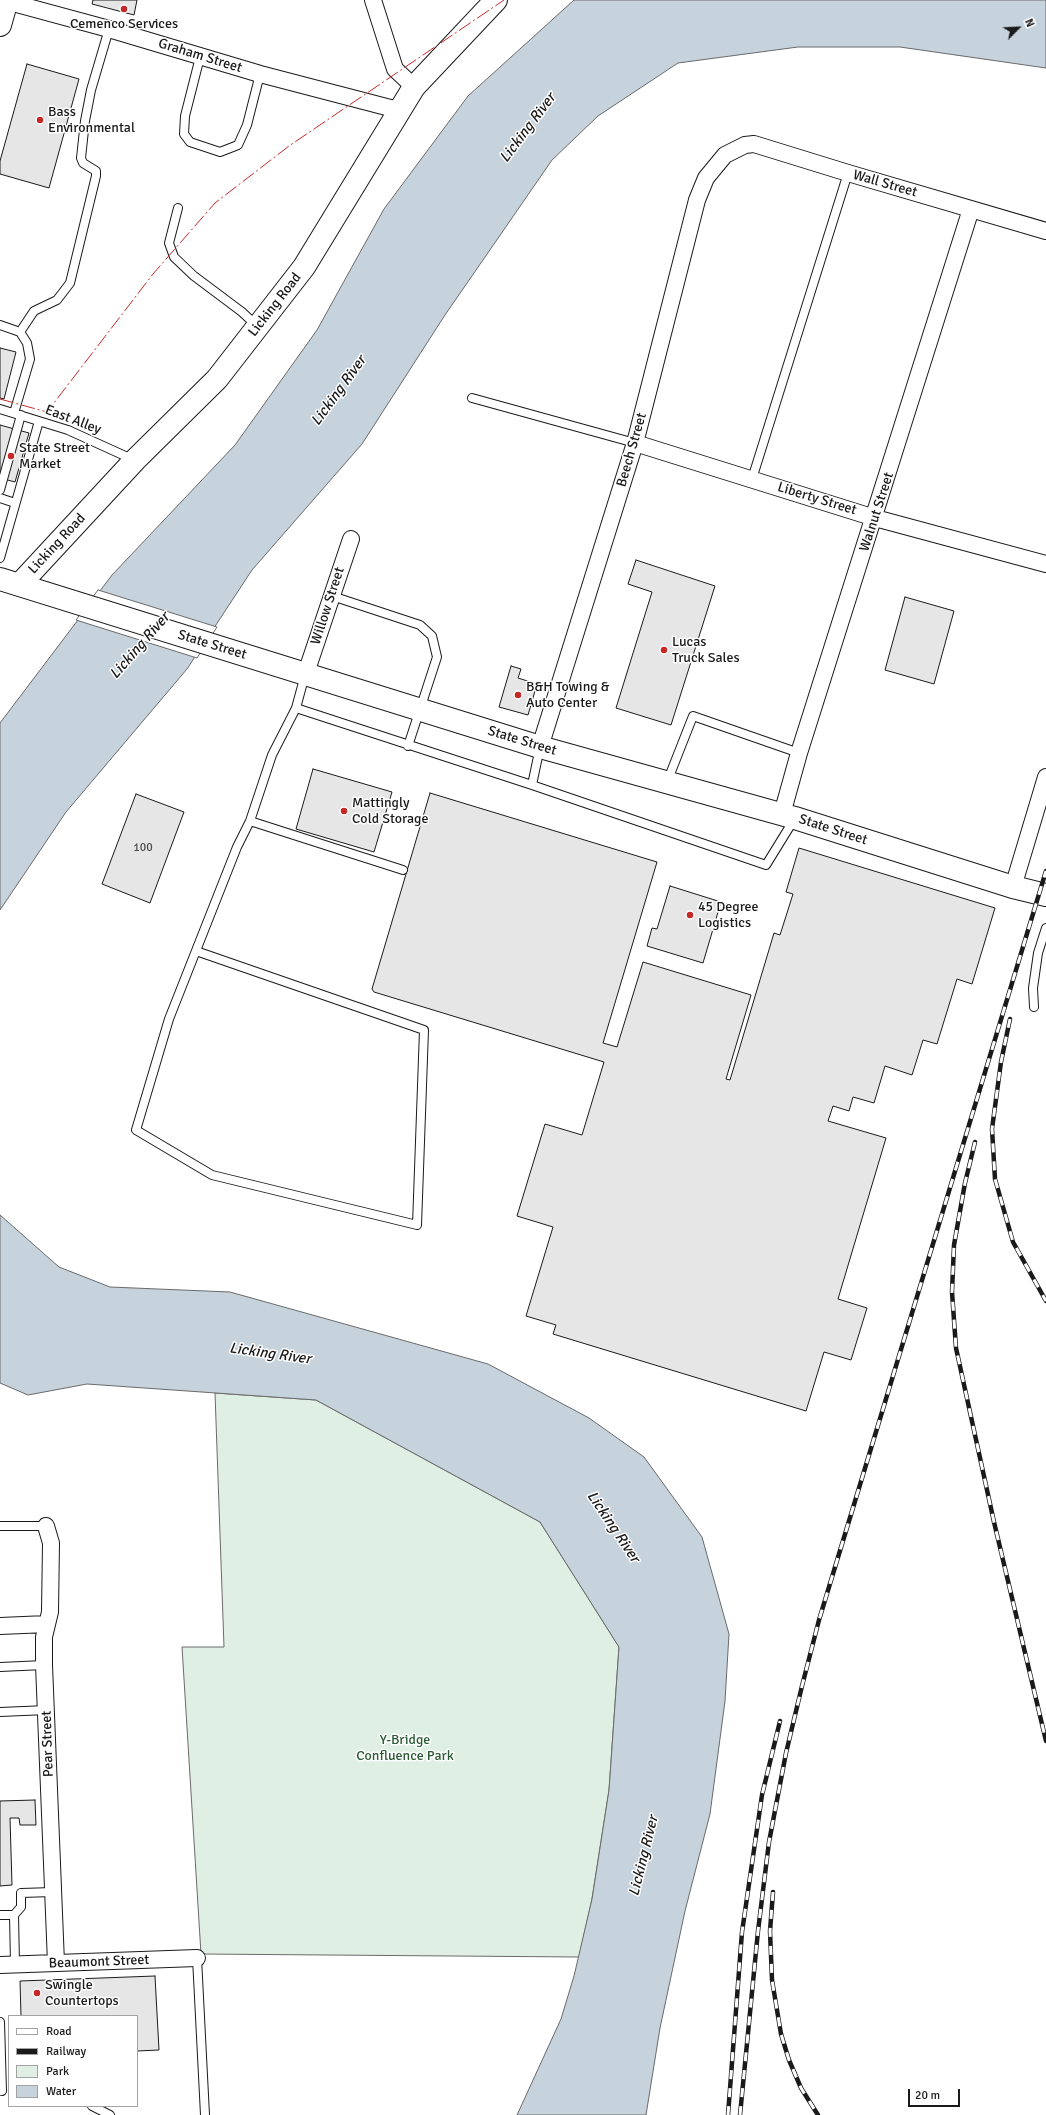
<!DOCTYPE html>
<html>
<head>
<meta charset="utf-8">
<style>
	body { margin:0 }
	#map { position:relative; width:1046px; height:2115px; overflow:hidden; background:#fff; font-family:Signika,sans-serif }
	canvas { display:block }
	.legend { position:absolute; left:8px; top:2015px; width:130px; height:92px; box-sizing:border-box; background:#fff; border:1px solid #a3a3a3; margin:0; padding:5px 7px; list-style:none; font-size:12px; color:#1a1a1a }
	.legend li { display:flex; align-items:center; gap:8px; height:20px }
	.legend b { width:20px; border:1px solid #a3a3a3 }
	.north { position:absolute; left:998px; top:8px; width:40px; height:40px; -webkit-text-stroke:3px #fff; paint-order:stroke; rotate:66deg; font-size:11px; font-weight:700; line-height:16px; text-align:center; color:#1a1a1a }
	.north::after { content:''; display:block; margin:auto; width:14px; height:18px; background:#1a1a1a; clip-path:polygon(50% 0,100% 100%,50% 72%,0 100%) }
	.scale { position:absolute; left:908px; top:2089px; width:52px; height:18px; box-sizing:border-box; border:2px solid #1a1a1a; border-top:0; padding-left:5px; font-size:12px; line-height:14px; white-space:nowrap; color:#1a1a1a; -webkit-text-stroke:3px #fff; paint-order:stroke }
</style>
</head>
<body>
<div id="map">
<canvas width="1046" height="2115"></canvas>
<ul class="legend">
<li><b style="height:5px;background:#fff"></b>Road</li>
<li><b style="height:5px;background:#1a1a1a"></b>Railway</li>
<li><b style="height:11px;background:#e0efe3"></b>Park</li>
<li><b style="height:11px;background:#c6d2dc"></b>Water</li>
</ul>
<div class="north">N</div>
<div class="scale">20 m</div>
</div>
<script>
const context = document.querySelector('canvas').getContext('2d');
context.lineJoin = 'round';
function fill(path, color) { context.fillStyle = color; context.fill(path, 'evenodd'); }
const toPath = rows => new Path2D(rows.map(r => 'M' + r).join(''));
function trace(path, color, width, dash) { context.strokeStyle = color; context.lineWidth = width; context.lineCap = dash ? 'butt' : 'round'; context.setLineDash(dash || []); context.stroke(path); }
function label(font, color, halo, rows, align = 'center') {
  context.font = font + ' Signika,sans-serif'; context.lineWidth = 3; context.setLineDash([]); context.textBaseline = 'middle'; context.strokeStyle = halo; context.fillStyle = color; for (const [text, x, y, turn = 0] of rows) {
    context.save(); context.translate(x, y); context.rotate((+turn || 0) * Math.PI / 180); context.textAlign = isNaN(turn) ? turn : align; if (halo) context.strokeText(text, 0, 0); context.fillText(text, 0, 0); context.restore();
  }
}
const green = toPath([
	[215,1393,316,1400,540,1522,619,1647,609,1790,592,1899,579,1957,201,1954,182,1647,224,1647,215,1393]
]);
const water = toPath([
	[574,0,1046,0,1046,68,900,47,798,47,678,63,598,116,552,160,445,315,362,444,252,570,187,669,66,812,0,910,0,723,112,575,235,445,317,330,384,209,468,96,574,0],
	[0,1215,59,1267,110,1287,230,1292,488,1364,589,1418,644,1457,702,1537,729,1634,725,1701,710,1814,685,1911,660,2028,646,2115,517,2115,561,2019,574,1976,592,1899,609,1790,619,1647,540,1522,316,1400,87,1384,28,1395,0,1383,0,1215]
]);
const pier = toPath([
	[98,590,217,627,197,658,76,620,98,590]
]);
const building = toPath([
	[93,0,137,0,134,15,92,4,93,0],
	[27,64,79,79,49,188,0,174,0,161,27,64],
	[0,348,16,352,4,399,0,398,0,348],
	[0,425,29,433,15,482,0,478,0,425],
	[636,560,715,586,671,725,616,708,652,592,628,584,636,560],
	[905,597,954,611,934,684,885,670,905,597],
	[511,666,521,669,518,678,537,684,528,715,499,707,511,666],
	[313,769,392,792,374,852,296,829,313,769],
	[430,793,657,862,603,1043,617,1047,643,962,751,995,726,1079,730,1080,774,933,780,935,793,894,786,892,799,848,995,908,972,984,957,979,937,1044,923,1040,912,1075,885,1066,874,1103,853,1097,849,1111,833,1106,828,1121,886,1138,838,1299,867,1308,851,1360,824,1352,806,1411,553,1334,556,1325,526,1316,553,1227,517,1216,545,1124,582,1135,604,1062,374,992,372,989,430,793],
	[136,794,184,812,150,903,102,884,136,794],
	[670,886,721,902,703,963,647,946,652,928,657,929,670,886],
	[35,1800,36,1825,20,1825,19,1818,10,1818,12,1885,0,1886,0,1801,35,1800],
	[155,1976,159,2050,137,2051,137,2016,21,2016,20,1981,155,1976]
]);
const lane = toPath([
	[200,57,185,116,184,134,190,142,220,152,238,145,247,125,260,74],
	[178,208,169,243,174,257,194,276,242,312,257,326],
	[0,325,20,332,27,343,30,359,14,413],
	[20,332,34,311,57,300,70,283,96,176,96,171,83,163,81,158,85,121,91,90,109,29],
	[472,398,635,443],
	[0,409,68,430,134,460],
	[752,479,848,173],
	[0,490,21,415],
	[0,498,15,503],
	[0,558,39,421],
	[332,596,420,625,432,636,437,657,408,746],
	[305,675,296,708,532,785,766,865,795,818],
	[667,782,693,716,799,753],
	[532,785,540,747],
	[250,821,403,870],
	[196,951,424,1030,417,1225,212,1175,136,1130,169,1019,237,847,250,821,272,755,296,708],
	[1034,1007,1033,988,1038,953,1046,928],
	[0,1526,46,1526],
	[0,1667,44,1665],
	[0,1712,47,1710],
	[0,1915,14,1915,21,1907,21,1893,53,1892],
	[14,1915,15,1964],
	[197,1958,205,2115],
	[0,2022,2,2091],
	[92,2106,110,2115]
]);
const street = toPath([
	[2,0,109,29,260,74,398,110],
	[373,0,395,69,414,87],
	[635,443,875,518,1046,564],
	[306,673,351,539],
	[540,747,635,443,697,200,706,178,725,155,745,145,754,144,848,173,1046,231],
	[782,814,799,753,971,209],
	[1013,887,1046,777],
	[46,1526,51,1543,50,1612,44,1637,44,1665,56,1963],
	[0,1626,47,1624],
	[0,1965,197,1958]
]);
const secondary = toPath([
	[0,579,540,747,795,818,1013,887,1046,895],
	[20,584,135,460,217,379,304,267,414,87,496,0]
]);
const primary = toPath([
	[0,25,7,0]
]);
const rail = toPath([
	[1010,1019,1001,1062,992,1129,995,1179,1013,1242,1046,1301],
	[975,1142,965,1183,954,1245,952,1292,956,1348,994,1522,1046,1741],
	[773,1892,770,1931,772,1980,781,2034,789,2060,801,2088,818,2115],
	[728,2115,742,1932,762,1795,780,1721],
	[740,2115,758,1931,769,1842,786,1753,802,1686,819,1620,1046,871]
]);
const power = toPath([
	[0,399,47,412,153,274,215,203,289,146,504,0]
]);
const markers = [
	[124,9,4,"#c62828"],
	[40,120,4,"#c62828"],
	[11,456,4,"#c62828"],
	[664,650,4,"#c62828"],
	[518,695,4,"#c62828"],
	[344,811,4,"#c62828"],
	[690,915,4,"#c62828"],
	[37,1993,4,"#c62828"]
];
const numberNames = [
	["100",143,848]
];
const poiNames = [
	["Cemenco Services",124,24,"center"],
	["Bass",48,112],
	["Environmental",48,128],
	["State Street",19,448],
	["Market",19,464],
	["Lucas",672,642],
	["Truck Sales",672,658],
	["B&H Towing &",526,687],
	["Auto Center",526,703],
	["Mattingly",352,803],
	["Cold Storage",352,819],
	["45 Degree",698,907],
	["Logistics",698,923],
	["Swingle",45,1985],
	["Countertops",45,2001]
];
const streetNames = [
	["Graham Street",200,56,17],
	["Wall Street",885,184,16],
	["Licking Road",275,305,-52],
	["East Alley",73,420,21],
	["Beech Street",632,450,-74],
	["Liberty Street",817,499,17],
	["Walnut Street",877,512,-72],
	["Licking Road",57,544,-47],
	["Willow Street",328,606,-72],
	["State Street",212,645,17],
	["State Street",522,741,17],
	["State Street",833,830,18],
	["Pear Street",48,1744,-92],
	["Beaumont Street",99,1962,-2]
];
const parkNames = [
	["Y-Bridge",405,1740],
	["Confluence Park",405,1756]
];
const waterNames = [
	["Licking River",528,128,-53],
	["Licking River",339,391,-54],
	["Licking River",140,646,-49],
	["Licking River",270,1354,8],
	["Licking River",613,1527,56],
	["Licking River",644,1856,-76]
];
fill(green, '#e0efe3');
trace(green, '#6a6a6a', 1);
fill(water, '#c6d2dc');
trace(water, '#6a6a6a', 1);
fill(pier, '#fff');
trace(pier, '#6a6a6a', 1);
fill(building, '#e6e6e6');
trace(building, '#1a1a1a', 1);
trace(lane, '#1a1a1a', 10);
trace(street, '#1a1a1a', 18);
trace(secondary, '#1a1a1a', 24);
trace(primary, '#1a1a1a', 24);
trace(lane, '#fff', 8);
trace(street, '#fff', 16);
trace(secondary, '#fff', 22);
trace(primary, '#fff', 22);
trace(rail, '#1a1a1a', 4.5);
trace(rail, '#fff', 3, [9]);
trace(power, '#c62828', 1, [14, 3, 2, 3]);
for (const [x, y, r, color] of markers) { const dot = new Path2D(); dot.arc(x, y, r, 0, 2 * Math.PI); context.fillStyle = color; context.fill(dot); trace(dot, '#fff', 1.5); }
label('12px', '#4d4d4d', null, numberNames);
label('14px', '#1a1a1a', '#fff', poiNames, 'left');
label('14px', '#1a1a1a', '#fff', streetNames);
label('14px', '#2b5a34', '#fff', parkNames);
label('italic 15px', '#1a1a1a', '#fff', waterNames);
</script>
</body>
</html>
